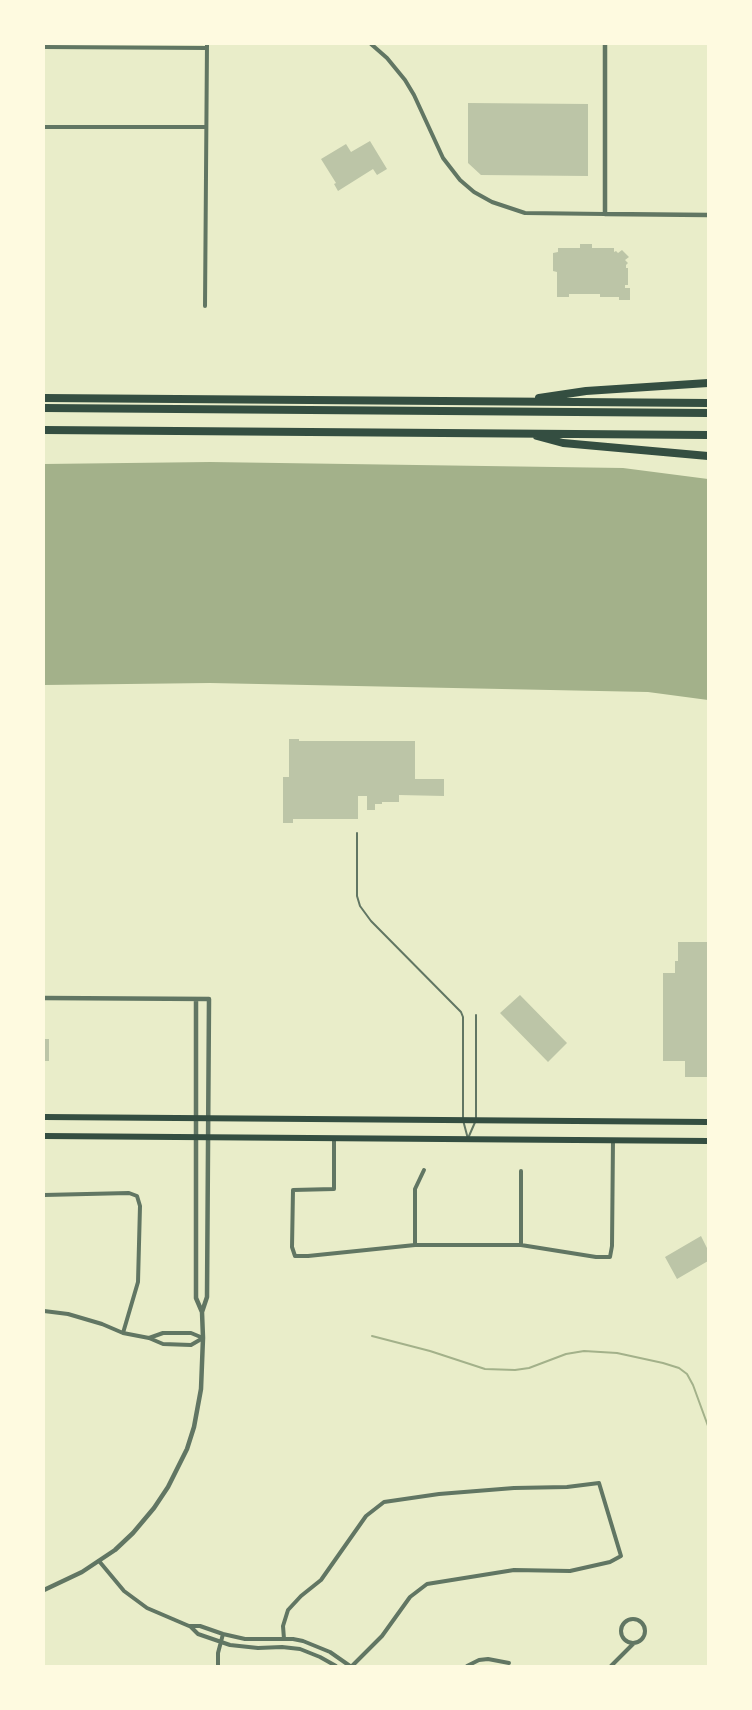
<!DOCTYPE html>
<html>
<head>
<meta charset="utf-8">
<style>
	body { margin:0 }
	#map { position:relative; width:752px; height:1710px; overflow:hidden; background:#e9edc9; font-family:"Exo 2",sans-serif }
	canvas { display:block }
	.frame { position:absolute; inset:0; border:45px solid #fefae0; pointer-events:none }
</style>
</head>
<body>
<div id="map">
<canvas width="752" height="1710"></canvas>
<div class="frame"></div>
</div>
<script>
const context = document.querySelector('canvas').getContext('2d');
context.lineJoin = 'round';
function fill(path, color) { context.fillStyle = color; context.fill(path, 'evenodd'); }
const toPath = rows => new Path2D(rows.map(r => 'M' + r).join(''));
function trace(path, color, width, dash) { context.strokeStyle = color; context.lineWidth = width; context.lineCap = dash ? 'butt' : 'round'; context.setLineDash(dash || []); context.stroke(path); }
const water = toPath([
	[210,462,623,468,708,479,708,700,648,692,210,683,44,685,44,464]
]);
const stream = toPath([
	[372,1336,430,1351,485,1369,515,1370,529,1368,566,1354,584,1351,617,1353,663,1363,679,1368,687,1374,693,1385,708,1426]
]);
const building = toPath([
	[468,103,588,104,588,176,481,175,468,163],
	[370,141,387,169,377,175,373,169,338,191,334,184,336,183,321,159,346,144,351,152],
	[580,244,592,244,592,248,614,248,614,252,616,251,618,253,622,250,629,257,625,260,628,263,626,265,626,268,628,268,628,285,625,285,625,288,630,288,630,300,619,300,619,297,600,297,600,294,569,294,569,297,557,297,557,272,553,271,553,253,558,252,558,248,580,248],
	[289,739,299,739,299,741,415,741,415,779,444,779,444,796,399,795,399,802,382,802,382,804,375,804,375,810,367,810,367,796,358,796,358,819,293,819,293,823,283,823,283,777,289,777],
	[678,942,708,942,707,1077,685,1077,685,1061,663,1061,663,973,675,973,675,961,678,961],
	[520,995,567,1043,548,1062,500,1013],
	[44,1039,49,1039,49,1061,44,1061],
	[701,1236,708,1250,708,1261,677,1279,665,1257]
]);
const service = toPath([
	[357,833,357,896,360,906,371,921,461,1012,463,1017,463,1120,468,1139],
	[469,1136,476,1120,476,1015]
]);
const minor = toPath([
	[371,44,387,58,405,80,414,95,443,158,460,180,474,192,492,202,525,213,605,214],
	[44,47,207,48],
	[44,127,206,127],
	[205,306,207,44],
	[334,1138,334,1189,293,1190,292,1247,295,1256,308,1256,415,1245,521,1245,596,1257,610,1257,612,1246,613,1140],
	[521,1171,521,1245],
	[44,1195,129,1193,137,1196,140,1206,138,1282,123,1333],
	[415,1245,415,1189,424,1170],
	[44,1311,68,1314,102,1324,123,1333,149,1338,163,1344,191,1345,203,1338],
	[149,1338,163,1333,191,1333,203,1338],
	[99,1561,124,1591,147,1608,189,1626,200,1626,223,1634,245,1639,293,1639,303,1641,330,1652,350,1666],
	'621 1631a12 12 0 1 1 24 0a12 12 0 1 1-24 0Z',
	[190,1626,198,1634,230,1645,258,1648,282,1647,300,1649,320,1657,336,1666],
	[284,1639,283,1626,288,1610,301,1596,321,1580,366,1516,384,1502,439,1494,514,1488,567,1487,599,1483,621,1556,610,1562,570,1571,514,1570,427,1584,410,1597,382,1636,352,1666],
	[218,1666,218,1653,223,1634],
	[467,1666,479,1660,488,1659,509,1663],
	[611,1666,634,1643]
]);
const tertiary = toPath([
	[605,44,605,214,708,215],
	[44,998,209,999,207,1297,202,1312],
	[44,1590,82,1572,115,1550,133,1533,154,1508,168,1487,187,1449,194,1427,201,1389,203,1338,202,1312,196,1298,196,999]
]);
const primary = toPath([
	[44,1117,708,1122],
	[44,1136,708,1141]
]);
const motorway = toPath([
	[44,398,708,403],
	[539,398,586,391,708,383],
	[44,408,708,413],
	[44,430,708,435],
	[537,436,563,443,708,456]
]);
fill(water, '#a3b18a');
trace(stream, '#a3b18a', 2);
fill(building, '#bcc5a7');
trace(service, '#617663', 2);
trace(minor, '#617663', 4);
trace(tertiary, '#617663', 4.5);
trace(primary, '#344e41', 6);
trace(motorway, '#344e41', 8);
</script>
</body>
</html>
